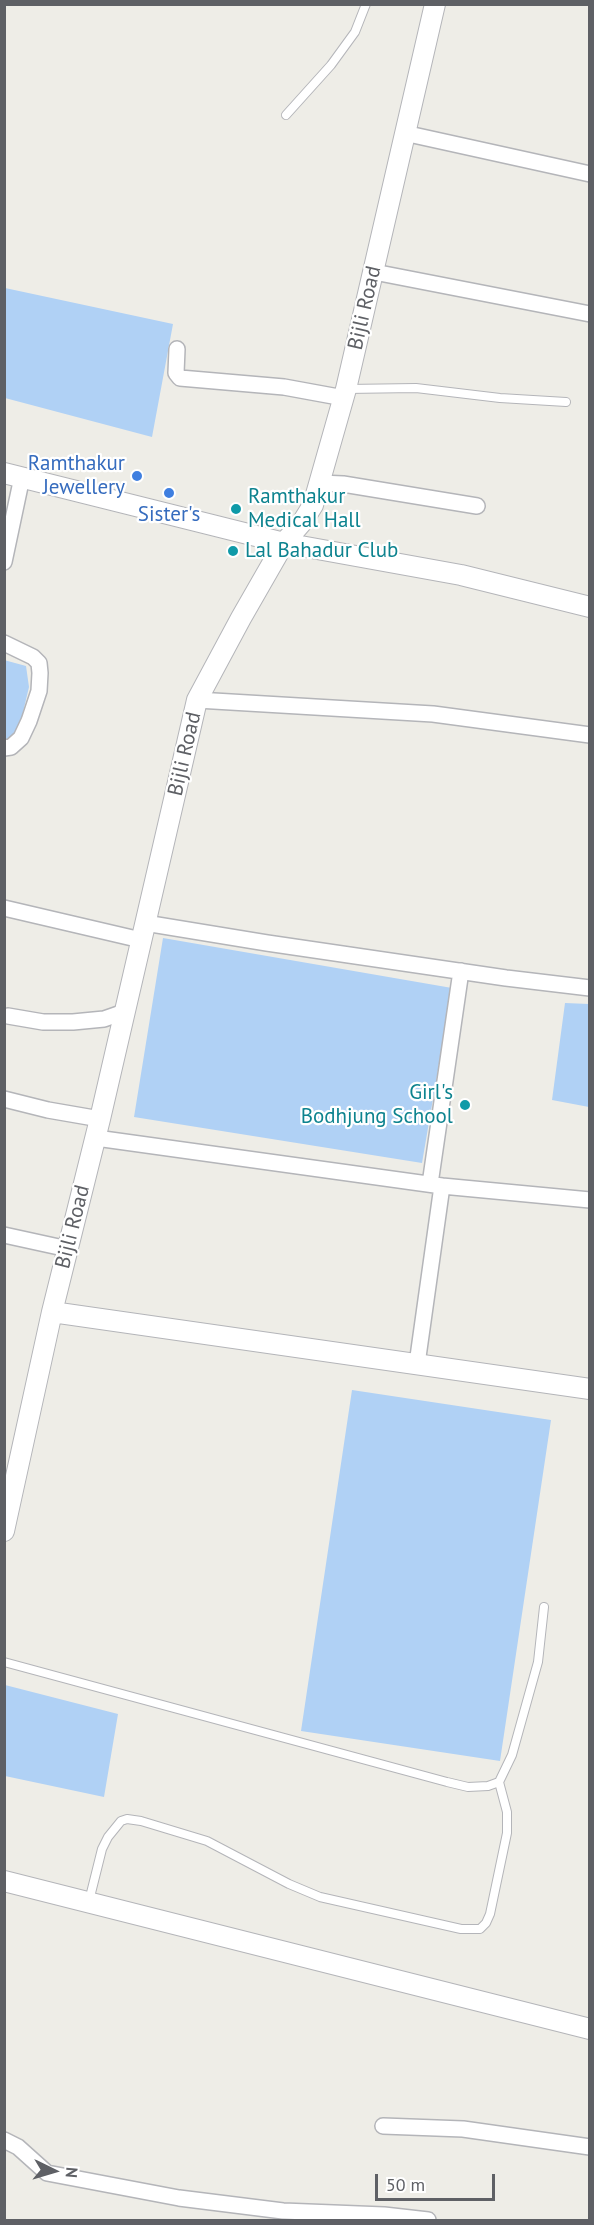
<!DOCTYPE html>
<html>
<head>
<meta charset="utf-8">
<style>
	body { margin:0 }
	#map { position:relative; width:594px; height:2225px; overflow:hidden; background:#eeede7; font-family:"PT Sans",sans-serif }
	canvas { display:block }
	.frame { position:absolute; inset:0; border:6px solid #5e6065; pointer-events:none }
	.north { position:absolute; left:24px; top:2141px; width:60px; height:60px; -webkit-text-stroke:4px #fff; paint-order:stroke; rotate:95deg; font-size:16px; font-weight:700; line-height:24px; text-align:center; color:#5e6065 }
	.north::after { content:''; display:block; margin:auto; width:21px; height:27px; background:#5e6065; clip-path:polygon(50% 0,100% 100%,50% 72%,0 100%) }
	.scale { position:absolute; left:375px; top:2174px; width:120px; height:27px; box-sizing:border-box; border:3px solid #5e6065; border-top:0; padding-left:8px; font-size:18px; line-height:21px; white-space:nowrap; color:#5e6065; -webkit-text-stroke:4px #fff; paint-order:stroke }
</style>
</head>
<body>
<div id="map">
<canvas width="594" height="2225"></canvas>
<div class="frame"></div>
<div class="north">N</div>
<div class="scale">50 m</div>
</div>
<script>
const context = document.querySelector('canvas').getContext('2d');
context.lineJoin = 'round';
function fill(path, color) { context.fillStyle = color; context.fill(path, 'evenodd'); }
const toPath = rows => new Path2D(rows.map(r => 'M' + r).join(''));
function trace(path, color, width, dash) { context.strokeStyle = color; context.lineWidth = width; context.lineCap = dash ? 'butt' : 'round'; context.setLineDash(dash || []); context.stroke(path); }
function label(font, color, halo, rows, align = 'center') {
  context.font = font + ' "PT Sans",sans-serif'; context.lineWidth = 4.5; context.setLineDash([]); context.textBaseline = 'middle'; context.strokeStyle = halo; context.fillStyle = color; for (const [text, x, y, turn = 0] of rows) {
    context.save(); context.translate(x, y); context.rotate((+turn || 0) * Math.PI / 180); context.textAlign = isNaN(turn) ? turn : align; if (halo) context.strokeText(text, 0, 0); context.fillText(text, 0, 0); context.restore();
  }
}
const water = toPath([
	[5,288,173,324,152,437,5,398],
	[4,660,26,666,29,687,19,729,10,739,5,740],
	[163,938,452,988,422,1163,134,1117],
	[565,1003,589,1004,589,1107,552,1100],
	[352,1390,551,1420,500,1761,301,1731],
	[5,1685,118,1714,104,1797,5,1776]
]);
const service = toPath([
	[286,115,331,65,355,32,366,4],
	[346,389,416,388,500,398,566,402],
	[4,1662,447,1782,468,1787,488,1786,499,1782,512,1755,538,1662,544,1607],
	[89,1901,102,1849,108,1837,121,1821,127,1819,141,1821,207,1841,289,1884,320,1897,461,1929,480,1929,486,1923,490,1914,507,1833,507,1812,499,1782]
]);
const minor = toPath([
	[404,133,590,174],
	[374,272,590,314],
	[177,349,176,373,180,378,284,387,344,398],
	[320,483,343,484,477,506],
	[4,562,22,477],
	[4,643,33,657,39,663,40,673,39,691,29,721,21,738,11,747,4,748],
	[197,700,433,714,590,735],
	[4,908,141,940],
	[145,923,267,943,506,978,590,988],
	[8,1016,43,1022,73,1022,104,1019,124,1012],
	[4,1099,48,1110,100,1119],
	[96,1138,442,1186,590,1200],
	[430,1184,461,971],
	[4,1235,68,1249],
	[417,1364,442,1186],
	[383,2126,463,2129,590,2147],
	[4,2140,18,2147,47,2173,179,2198,283,2211,384,2215,428,2220]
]);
const tertiary = toPath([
	[4,473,284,543,461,575,590,607],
	[52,1312,590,1389],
	[4,1531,52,1312,100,1119,197,700,241,618,284,543,303,521,313,505,346,389,435,4],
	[4,1881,590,2029]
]);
const markers = [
	[137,476,6,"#3f7fe0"],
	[169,493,6,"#3f7fe0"],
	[236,509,6,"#0f9aa8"],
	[233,551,6,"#0f9aa8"],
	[465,1105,6,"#0f9aa8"]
];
const streetNames = [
	["Bijli Road",365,308,-77],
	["Bijli Road",185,754,-77],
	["Bijli Road",73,1227,-76]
];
const shopNames = [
	["Ramthakur",125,464],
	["Jewellery",125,488],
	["Sister's",169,515,"center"]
];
const cultureNames = [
	["Ramthakur",248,497],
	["Medical Hall",248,521],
	["Lal Bahadur Club",245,551],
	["Girl's",453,1093,"right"],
	["Bodhjung School",453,1117,"right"]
];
fill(water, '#b0d1f5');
trace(service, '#b4b5b9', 10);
trace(minor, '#b4b5b9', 18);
trace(tertiary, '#b4b5b9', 22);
trace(service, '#fff', 8);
trace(minor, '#fff', 15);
trace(tertiary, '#fff', 20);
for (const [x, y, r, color] of markers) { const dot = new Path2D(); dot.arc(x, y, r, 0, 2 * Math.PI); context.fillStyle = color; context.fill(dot); trace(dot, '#fff', 2); }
label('21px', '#5e6065', '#fff', streetNames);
label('21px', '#366cbe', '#fff', shopNames, 'right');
label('21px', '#0d838f', '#fff', cultureNames, 'left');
</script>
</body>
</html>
